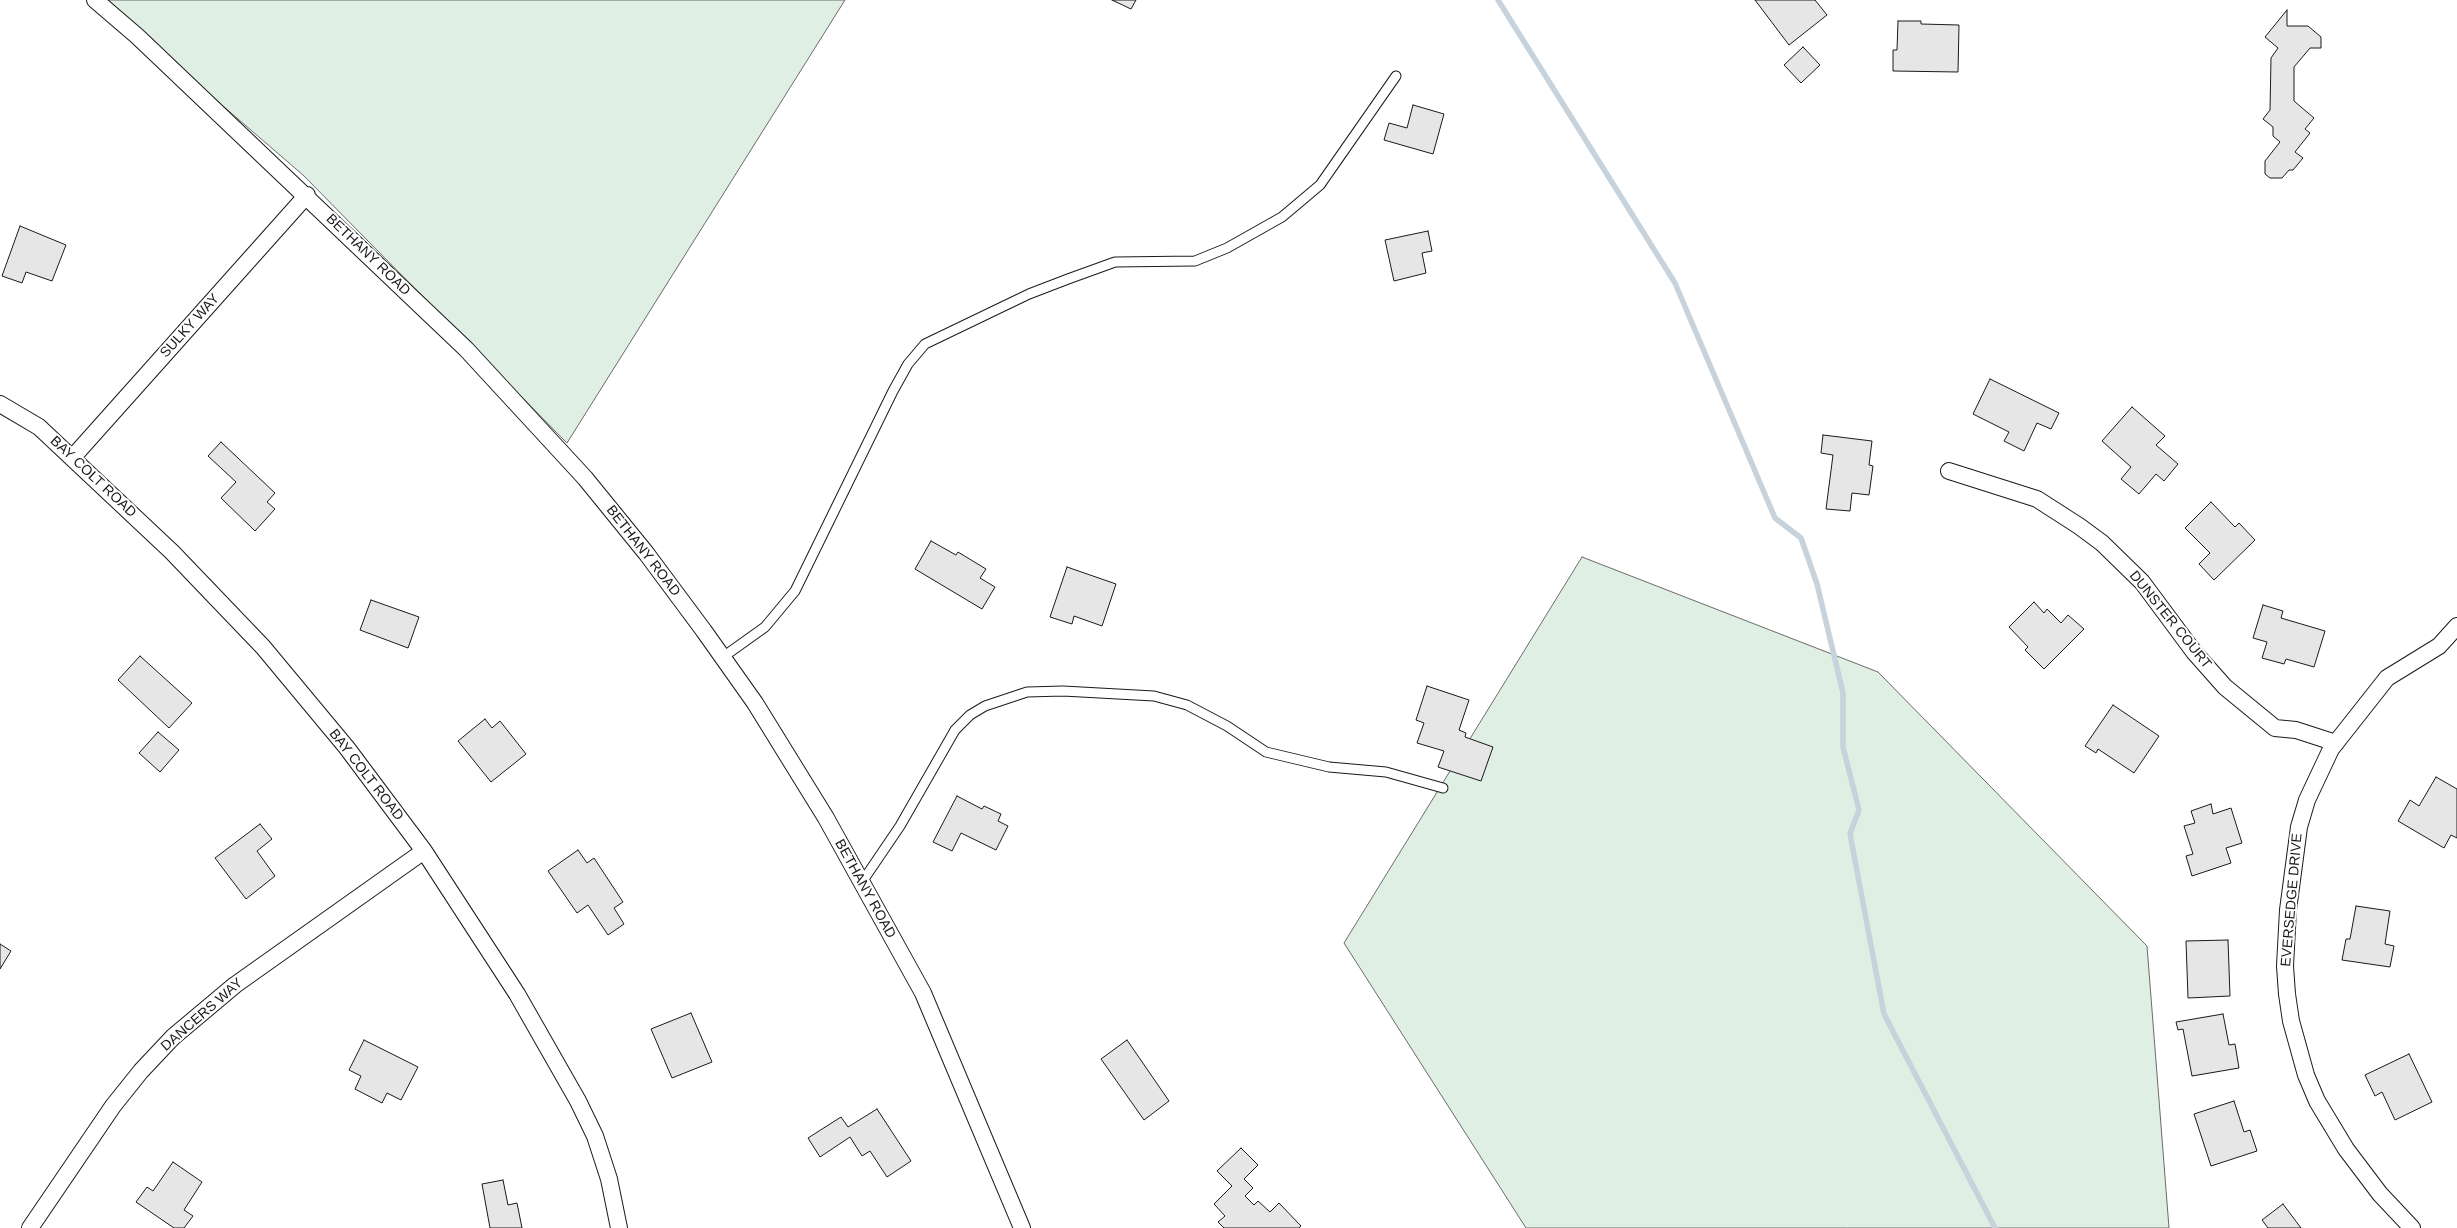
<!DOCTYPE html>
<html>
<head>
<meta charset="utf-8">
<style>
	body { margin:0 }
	canvas { display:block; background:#fff }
</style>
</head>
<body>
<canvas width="2457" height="1228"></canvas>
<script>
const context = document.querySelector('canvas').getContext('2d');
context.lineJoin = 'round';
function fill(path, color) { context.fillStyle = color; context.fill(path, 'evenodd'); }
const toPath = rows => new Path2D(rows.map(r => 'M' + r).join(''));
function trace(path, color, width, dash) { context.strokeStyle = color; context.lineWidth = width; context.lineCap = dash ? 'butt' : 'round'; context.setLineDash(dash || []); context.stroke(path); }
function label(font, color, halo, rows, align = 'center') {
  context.font = font + ' Helvetica,sans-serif'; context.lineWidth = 4; context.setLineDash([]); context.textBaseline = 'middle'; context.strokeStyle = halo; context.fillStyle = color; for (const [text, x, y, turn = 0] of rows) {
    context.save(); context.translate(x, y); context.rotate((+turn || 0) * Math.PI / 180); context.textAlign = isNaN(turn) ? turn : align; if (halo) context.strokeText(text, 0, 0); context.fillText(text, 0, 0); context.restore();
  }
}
const green = toPath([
	[100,0,845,0,567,443,303,175,100,0],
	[1582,557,1878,672,2147,946,2169,1228,1526,1228,1344,943,1582,557]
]);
const stream = toPath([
	[1498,0,1675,283,1775,518,1801,538,1817,584,1843,693,1843,747,1859,810,1850,834,1884,1014,1995,1228]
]);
const building = toPath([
	[1112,0,1136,0,1131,9,1112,0],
	[1755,0,1815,0,1827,15,1789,45,1755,0],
	[2287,10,2287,26,2308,26,2321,37,2321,48,2310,48,2294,67,2294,101,2314,118,2305,129,2310,133,2295,152,2303,158,2293,170,2289,170,2282,178,2270,178,2265,174,2265,161,2280,142,2273,136,2273,127,2263,119,2270,110,2271,58,2278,48,2265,37,2287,10],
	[1898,21,1921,21,1921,24,1959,25,1958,72,1893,71,1893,50,1897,50,1898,21],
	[1803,47,1820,65,1801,83,1784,65,1803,47],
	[1413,105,1444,114,1433,154,1384,140,1389,123,1407,128,1413,105],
	[20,226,66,245,52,281,26,272,22,283,2,276,20,226],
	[1428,231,1432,251,1422,253,1426,273,1394,281,1385,240,1428,231],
	[1990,379,2059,413,2051,429,2037,423,2024,451,2004,441,2009,432,1973,414,1990,379],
	[2132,407,2165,436,2156,445,2178,464,2164,481,2156,474,2139,494,2121,479,2131,467,2102,441,2132,407],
	[1823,435,1872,441,1869,465,1873,466,1869,495,1852,493,1850,511,1826,509,1833,455,1821,453,1823,435],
	[221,442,275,493,267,502,275,509,255,531,221,498,236,482,208,456,221,442],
	[2211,502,2235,527,2239,523,2255,540,2214,580,2199,564,2210,553,2185,528,2211,502],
	[931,541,956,555,958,552,986,569,980,578,995,587,982,609,915,569,931,541],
	[1067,567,1116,584,1102,626,1074,616,1072,624,1050,617,1067,567],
	[371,600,419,617,408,648,360,630,371,600],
	[2034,602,2044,613,2047,609,2061,623,2068,615,2084,629,2044,669,2025,650,2028,647,2009,627,2034,602],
	[2263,605,2283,611,2281,618,2325,631,2314,667,2286,659,2284,664,2262,658,2267,642,2253,638,2263,605],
	[140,656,192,703,169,728,118,680,140,656],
	[1427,686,1469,700,1459,730,1466,733,1465,737,1493,747,1481,781,1438,767,1444,751,1417,743,1424,723,1416,720,1427,686],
	[2113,705,2159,736,2134,773,2098,749,2096,753,2085,746,2113,705],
	[485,719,492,728,500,721,526,754,491,782,458,741,485,719],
	[158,732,179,750,160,772,139,753,158,732],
	[2436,777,2457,789,2457,838,2451,835,2444,848,2398,821,2410,800,2419,806,2436,777],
	[957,796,982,809,984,806,1001,814,998,821,1008,826,996,850,961,833,952,851,933,842,957,796],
	[2211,804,2213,814,2231,808,2242,843,2226,848,2231,863,2192,876,2186,856,2193,854,2184,826,2195,823,2191,811,2211,804],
	[260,824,272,839,257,851,275,876,246,899,215,858,260,824],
	[578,850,587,863,594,858,623,902,614,908,624,924,608,935,588,905,577,913,548,871,578,850],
	[2356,906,2390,911,2385,944,2394,946,2390,967,2342,960,2346,939,2350,939,2356,906],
	[2228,940,2230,996,2188,998,2186,941,2228,940],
	[0,944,11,951,0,969,0,944],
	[691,1013,712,1062,672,1078,651,1029,691,1013],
	[2223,1014,2229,1045,2235,1044,2239,1068,2192,1076,2183,1029,2178,1030,2176,1022,2223,1014],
	[364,1040,418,1067,401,1100,387,1093,382,1103,355,1089,361,1076,349,1070,364,1040],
	[1127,1040,1169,1101,1144,1120,1101,1059,1127,1040],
	[2409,1054,2432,1102,2395,1120,2382,1092,2375,1096,2365,1075,2409,1054],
	[2234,1101,2244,1132,2250,1130,2257,1151,2211,1166,2194,1114,2234,1101],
	[877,1109,911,1161,887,1177,870,1151,862,1156,850,1137,820,1157,808,1138,841,1117,848,1127,877,1109],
	[1241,1148,1258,1165,1244,1179,1253,1188,1245,1196,1254,1205,1258,1201,1270,1212,1279,1203,1301,1226,1299,1228,1224,1228,1218,1222,1225,1216,1214,1204,1232,1186,1217,1171,1241,1148],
	[173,1162,202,1182,184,1210,193,1216,184,1228,174,1228,136,1202,147,1187,153,1191,173,1162],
	[503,1180,508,1205,517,1203,522,1228,490,1228,482,1184,503,1180],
	[2283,1204,2301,1228,2268,1228,2262,1220,2283,1204]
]);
const lane = toPath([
	[723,657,765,627,795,591,893,391,908,364,925,344,1029,294,1068,279,1115,262,1195,261,1227,248,1282,217,1320,185,1396,76],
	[862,882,900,826,955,730,970,715,985,706,1027,692,1063,691,1154,696,1187,705,1227,726,1266,752,1329,767,1386,772,1443,788]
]);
const street = toPath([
	[95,0,137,36,466,349,585,478,646,553,704,631,755,703,826,818,923,993,1022,1228],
	[0,404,39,427,172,552,263,647,347,748,424,851,517,994,578,1101,595,1136,609,1179,619,1228],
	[73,457,307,195],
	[1949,471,2037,499,2079,526,2102,543,2142,582,2194,652,2225,687,2275,728,2296,730,2336,743],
	[30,1228,113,1106,141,1071,173,1037,235,985,424,851],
	[2412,1228,2380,1194,2346,1149,2317,1101,2306,1075,2291,1021,2287,994,2285,966,2288,910,2299,827,2307,800,2331,749,2387,678,2439,646,2457,626]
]);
const streetNames = [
	["BETHANY ROAD",368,255,44],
	["SULKY WAY",190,326,-48],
	["BAY COLT ROAD",93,477,43],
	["BETHANY ROAD",643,551,52],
	["DUNSTER COURT",2170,620,51],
	["BAY COLT ROAD",366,775,52],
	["BETHANY ROAD",865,889,61],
	["EVERSEDGE DRIVE",2292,900,-85],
	["DANCERS WAY",202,1015,-41]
];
fill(green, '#e0efe3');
trace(green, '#6a6a6a', 1);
trace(stream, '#c6d2dc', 5.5);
fill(building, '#e6e6e6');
trace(building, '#1a1a1a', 1);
trace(lane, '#1a1a1a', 11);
trace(street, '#1a1a1a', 18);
trace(lane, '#fff', 9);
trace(street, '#fff', 16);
label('14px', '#1a1a1a', '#fff', streetNames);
</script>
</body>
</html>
